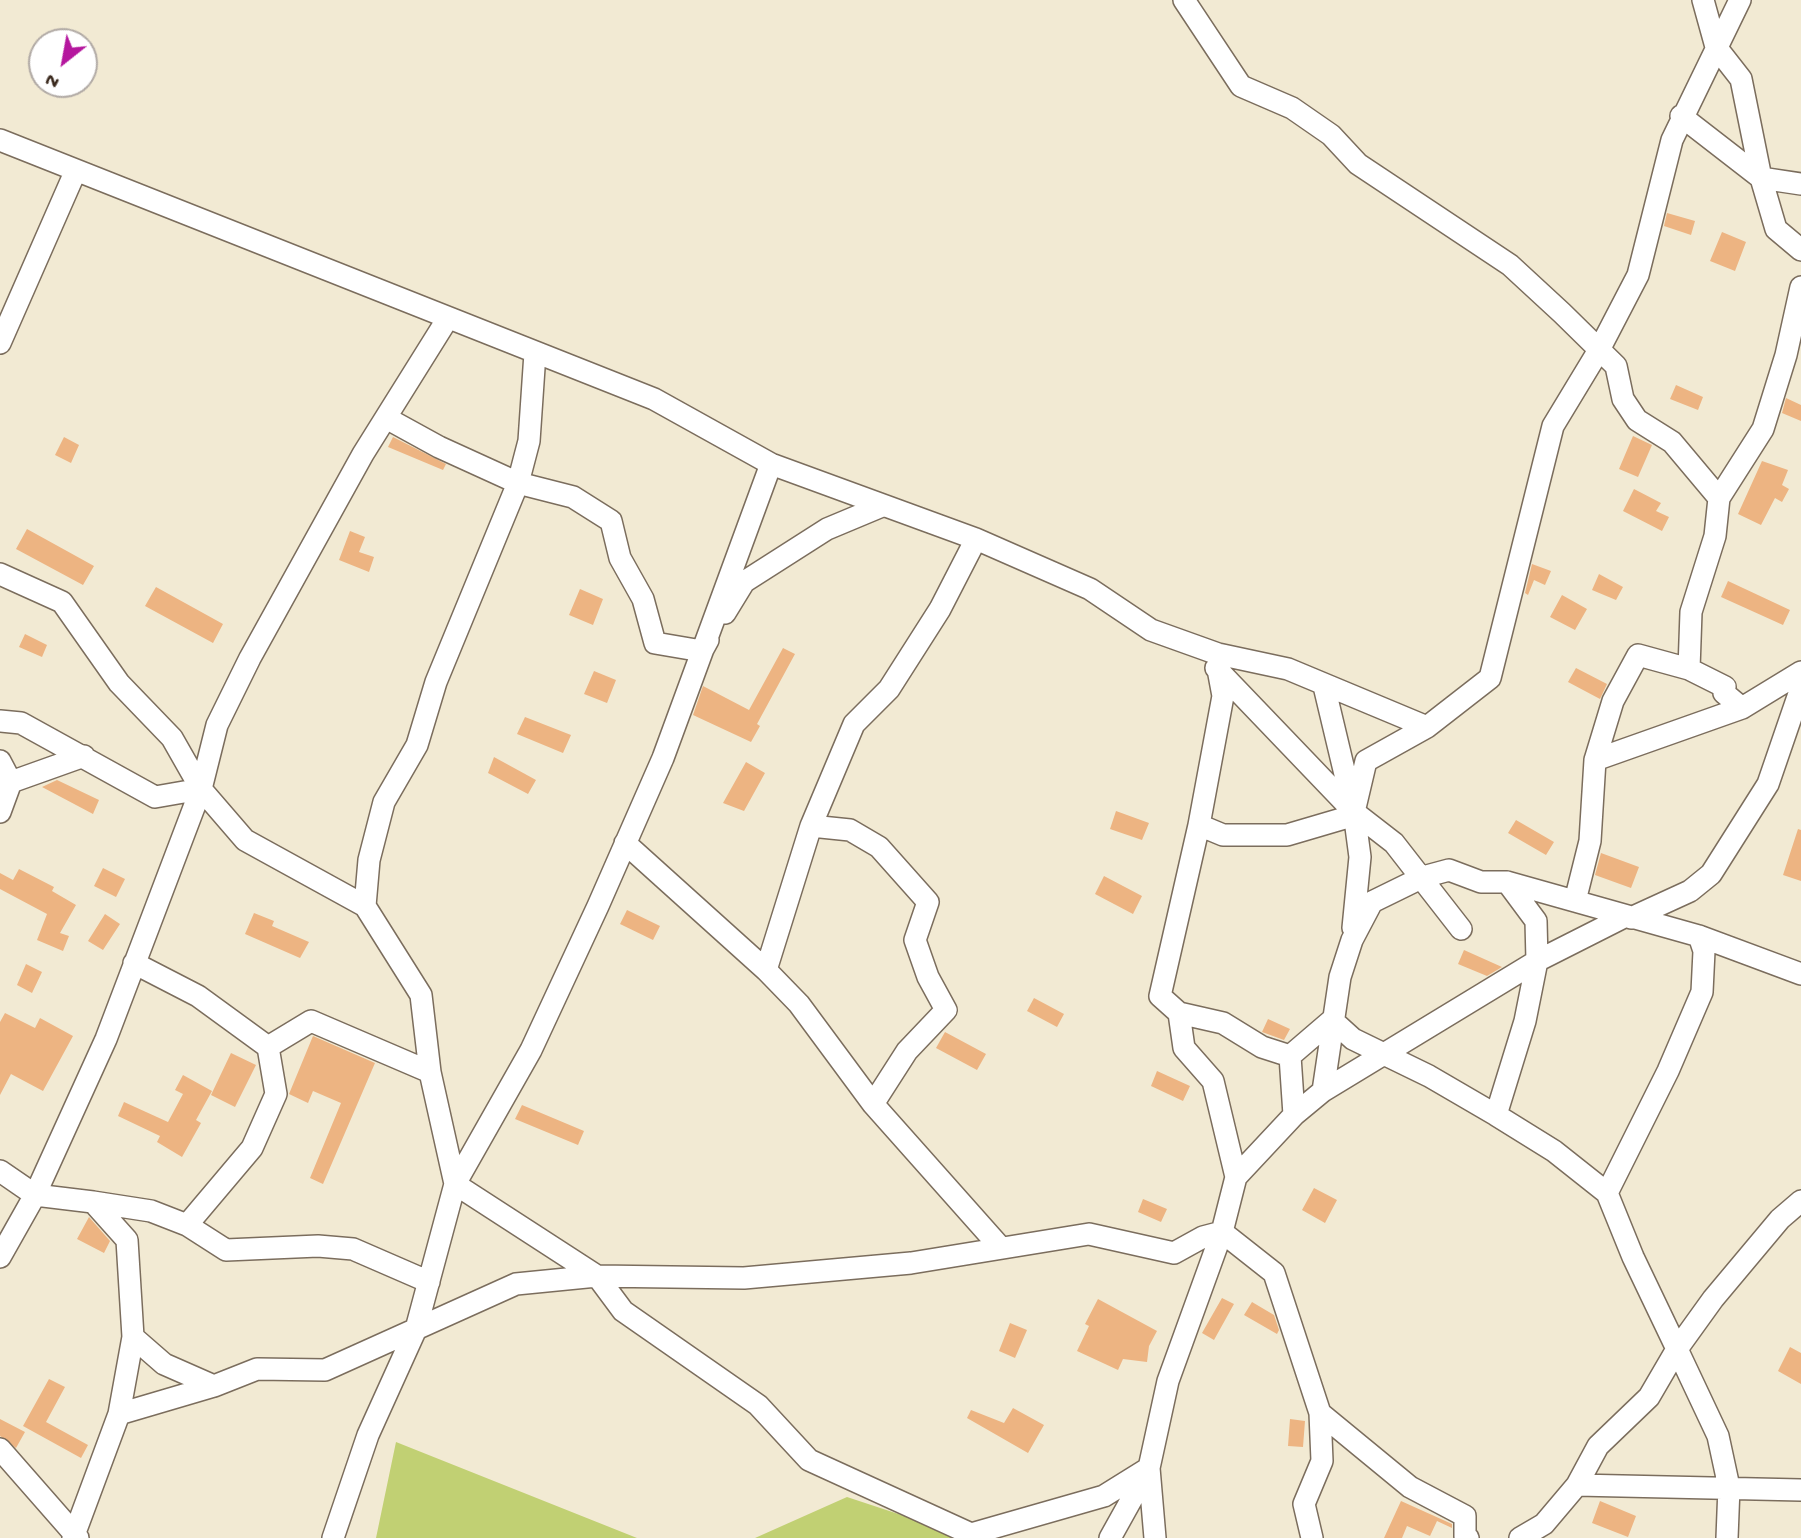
<!DOCTYPE html>
<html>
<head>
<meta charset="utf-8">
<style>
	body { margin:0 }
	#map { position:relative; width:1801px; height:1538px; overflow:hidden; background:#f2ead3; font-family:"Gochi Hand",sans-serif }
	canvas { display:block }
	.north { position:absolute; left:28px; top:28px; width:70px; height:70px; box-sizing:border-box; background:#fff; border:2px solid #b1aaa5; border-radius:50%; rotate:211deg; font-size:19px; font-weight:700; line-height:28px; text-align:center; color:#3b2a1e }
	.north::after { content:''; display:block; margin:auto; width:24px; height:32px; background:#b5179e; clip-path:polygon(50% 0,100% 100%,50% 72%,0 100%) }
</style>
</head>
<body>
<div id="map">
<canvas width="1801" height="1538"></canvas>
<div class="north">N</div>
</div>
<script>
const context = document.querySelector('canvas').getContext('2d');
context.lineJoin = 'round';
function fill(path, color) { context.fillStyle = color; context.fill(path, 'evenodd'); }
const toPath = rows => new Path2D(rows.map(r => 'M' + r).join(''));
function trace(path, color, width, dash) { context.strokeStyle = color; context.lineWidth = width; context.lineCap = dash ? 'butt' : 'round'; context.setLineDash(dash || []); context.stroke(path); }
const green = toPath([
	[396,1442,637,1538,376,1538],
	[847,1497,971,1538,755,1538]
]);
const building = toPath([
	[1667,213,1695,221,1691,235,1664,226],
	[1722,232,1746,242,1735,271,1710,261],
	[1676,385,1703,397,1698,410,1670,399],
	[1786,398,1801,405,1801,421,1782,413],
	[1633,436,1652,445,1638,477,1619,469],
	[64,437,79,445,71,463,55,455],
	[393,437,446,464,443,470,388,447],
	[1762,461,1788,470,1782,485,1789,489,1782,502,1775,498,1761,525,1738,514],
	[1634,489,1661,503,1656,511,1669,517,1662,531,1623,511],
	[27,529,94,566,83,585,16,549],
	[350,531,365,537,359,552,374,557,369,572,339,560],
	[1532,564,1551,571,1545,585,1534,580,1528,595,1525,593],
	[1599,574,1623,587,1616,600,1592,590],
	[1728,581,1790,610,1783,625,1721,597],
	[156,587,223,624,213,643,145,606],
	[580,589,603,599,593,625,569,615],
	[1562,595,1587,609,1575,630,1550,617],
	[25,634,47,645,42,657,19,647],
	[783,648,795,654,757,724,760,726,751,742,693,715,703,686,749,710],
	[1576,668,1607,684,1600,699,1568,682],
	[594,671,616,680,607,703,584,694],
	[525,717,571,735,563,753,517,734],
	[494,757,536,780,528,794,488,773],
	[746,762,765,773,744,811,723,803],
	[57,780,99,800,93,814,42,787],
	[1116,811,1149,823,1142,840,1110,829],
	[1516,820,1554,842,1546,855,1508,833],
	[1798,829,1801,830,1801,881,1783,875],
	[1601,853,1639,867,1631,888,1595,875],
	[103,868,125,879,116,897,94,886],
	[19,869,54,887,52,891,76,905,60,933,69,936,63,951,37,940,47,914,0,889,0,873,13,880],
	[1104,876,1142,896,1133,914,1095,894],
	[627,910,660,926,653,940,620,924],
	[254,913,274,921,272,926,309,942,300,958,245,934],
	[105,914,120,924,103,950,88,941],
	[1464,950,1502,967,1487,976,1458,964],
	[26,964,42,972,32,993,17,985],
	[1034,998,1064,1014,1057,1027,1027,1011],
	[5,1013,35,1028,40,1018,73,1036,43,1091,11,1074,0,1095,0,1022],
	[1268,1019,1290,1029,1284,1040,1262,1032],
	[945,1032,986,1054,977,1070,936,1048],
	[313,1036,375,1063,323,1184,310,1178,341,1103,313,1091,308,1103,289,1094],
	[231,1053,256,1065,235,1107,211,1095],
	[1157,1071,1190,1086,1183,1101,1151,1086],
	[183,1075,212,1091,196,1120,201,1123,182,1157,157,1142,160,1136,118,1116,124,1102,168,1122,183,1094,175,1090],
	[522,1105,584,1131,578,1145,515,1119],
	[1314,1188,1337,1200,1325,1223,1302,1210],
	[1143,1199,1167,1209,1161,1222,1138,1212],
	[89,1217,110,1241,104,1253,77,1239],
	[1222,1298,1234,1304,1214,1340,1202,1333],
	[1098,1299,1157,1331,1149,1346,1147,1362,1123,1359,1118,1370,1077,1351,1089,1326,1085,1324],
	[1252,1302,1274,1315,1279,1330,1277,1334,1244,1315],
	[1010,1323,1027,1330,1015,1358,999,1351],
	[1790,1347,1801,1353,1801,1384,1778,1371],
	[49,1379,65,1387,46,1422,88,1445,81,1458,23,1426],
	[1013,1408,1044,1425,1028,1453,967,1418,971,1410,1004,1423],
	[0,1419,25,1432,16,1448,0,1436],
	[1290,1419,1305,1421,1303,1447,1288,1446],
	[1401,1501,1452,1524,1452,1528,1437,1521,1430,1536,1407,1526,1402,1538,1384,1538],
	[1600,1501,1636,1516,1628,1537,1592,1523]
]);
const minor = toPath([
	[1184,0,1241,86,1292,108,1331,135,1358,164,1510,265,1562,313,1616,366,1623,399,1637,420,1672,442,1719,498],
	[1703,0,1716,47,1741,79,1761,178,1801,184],
	[1681,116,1761,178,1776,229,1801,250],
	[0,140,654,399,771,464,976,539,1090,589,1151,630,1218,654,1288,669,1427,727],
	[0,343,76,170],
	[388,419,439,447,518,483,573,497,611,521,620,558,643,599,655,643,702,651,708,640],
	[771,464,663,758,598,906,531,1050,455,1184,597,1276,623,1311,758,1405,809,1460,971,1534,1104,1496,1149,1468,1155,1538],
	[0,574,62,602,119,683,172,738,201,789,245,840,365,906,421,995,430,1072,455,1184,416,1329,368,1435,333,1538],
	[725,613,744,582,827,529,882,506],
	[1216,668,1354,812,1394,843,1461,929],
	[1218,669,1223,696,1199,825,1160,996,1179,1013,1184,1048,1213,1081,1236,1177],
	[1689,669,1691,612,1715,536,1719,498,1763,429,1786,355,1801,287],
	[1324,686,1354,812,1360,857,1353,928],
	[0,721,21,723,155,797,201,789],
	[1595,760,1613,701,1638,655,1689,669,1725,687,1724,693,1742,708],
	[0,761,11,782,0,812],
	[11,782,84,756],
	[1354,812,1366,761,1427,727,1490,678,1553,426,1599,350,1638,275,1672,140,1740,0],
	[1199,825,1223,835,1287,835,1355,815],
	[811,826,850,830,879,847,928,902,915,940,928,977,946,1010,907,1051,873,1104],
	[625,843,766,970,799,1004,873,1104,1001,1248],
	[1575,901,1590,841,1595,760,1742,708,1801,672],
	[365,906,369,860,384,802,417,745,436,682,518,483,529,441,535,353],
	[1631,918,1690,891,1711,874,1768,784,1801,688],
	[134,963,198,996,268,1047,276,1094,252,1148,187,1225],
	[766,970,811,826,854,724,889,689,940,609,976,539],
	[1179,1013,1223,1023,1262,1047,1290,1056],
	[268,1047,311,1021,430,1072],
	[1323,1091,1537,961,1536,921,1507,882],
	[1294,1115,1290,1056,1332,1020,1353,1039,1429,1076,1496,1115,1525,1021,1537,961,1626,916],
	[1496,1115,1554,1151,1607,1193,1633,1257,1677,1349,1713,1299,1780,1219,1801,1201],
	[0,1171,35,1195,93,1202,127,1240,133,1337,119,1414,73,1538],
	[1607,1193,1668,1071,1702,992,1704,951,1699,936],
	[93,1202,151,1211,187,1225,226,1250,318,1246,353,1249,429,1282],
	[0,1257,35,1195,106,1039,201,789,217,725,250,658,363,454,448,318],
	[133,1337,164,1364,214,1386,257,1369,325,1370,516,1284,597,1276,744,1278,911,1263,1089,1234,1174,1253,1203,1237,1222,1232,1236,1177,1294,1115,1323,1091,1340,977,1352,940,1372,902,1423,877,1449,870,1481,882,1507,882,1699,936,1801,974],
	[1677,1349,1718,1436,1729,1487,1727,1538],
	[1320,1413,1410,1487,1465,1516,1465,1536,1468,1538],
	[119,1414,214,1386],
	[0,1449,78,1538],
	[1577,1485,1801,1490],
	[1110,1538,1149,1468,1168,1381,1222,1232,1274,1273,1320,1413,1322,1461,1304,1504,1312,1538],
	[1520,1538,1544,1524,1577,1485,1598,1446,1649,1397,1677,1349]
]);
fill(green, '#c1d073');
fill(building, '#edb482');
trace(minor, '#7b6d5d', 24);
trace(minor, '#fff', 21);
</script>
</body>
</html>
